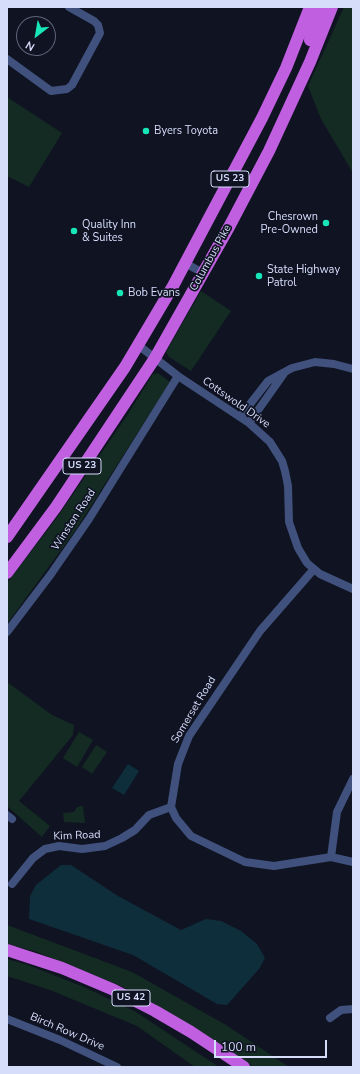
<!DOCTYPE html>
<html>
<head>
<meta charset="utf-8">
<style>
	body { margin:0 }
	#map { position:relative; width:360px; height:1074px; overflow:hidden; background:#101322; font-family:"Nunito Sans",sans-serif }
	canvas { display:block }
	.frame { position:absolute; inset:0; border:8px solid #d5ddfb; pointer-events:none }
	.north { position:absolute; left:16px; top:16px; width:40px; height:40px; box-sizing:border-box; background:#101322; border:1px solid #5f6479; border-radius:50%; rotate:211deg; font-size:11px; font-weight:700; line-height:16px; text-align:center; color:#d5ddfb }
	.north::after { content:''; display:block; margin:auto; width:14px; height:18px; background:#16e6b8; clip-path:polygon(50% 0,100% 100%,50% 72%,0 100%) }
	.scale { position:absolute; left:214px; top:1040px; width:113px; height:18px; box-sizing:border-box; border:2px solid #d5ddfb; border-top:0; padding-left:5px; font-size:12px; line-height:14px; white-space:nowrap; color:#d5ddfb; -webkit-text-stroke:3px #101322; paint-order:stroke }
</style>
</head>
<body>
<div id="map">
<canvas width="360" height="1074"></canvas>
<div class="frame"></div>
<div class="north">N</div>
<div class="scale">100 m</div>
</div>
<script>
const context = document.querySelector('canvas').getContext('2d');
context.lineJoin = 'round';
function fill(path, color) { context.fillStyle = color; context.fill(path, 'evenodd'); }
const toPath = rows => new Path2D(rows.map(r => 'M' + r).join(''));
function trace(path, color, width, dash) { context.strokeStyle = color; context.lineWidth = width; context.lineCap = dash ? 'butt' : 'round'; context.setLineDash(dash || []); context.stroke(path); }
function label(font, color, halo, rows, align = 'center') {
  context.font = font + ' "Nunito Sans",sans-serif'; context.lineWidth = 3.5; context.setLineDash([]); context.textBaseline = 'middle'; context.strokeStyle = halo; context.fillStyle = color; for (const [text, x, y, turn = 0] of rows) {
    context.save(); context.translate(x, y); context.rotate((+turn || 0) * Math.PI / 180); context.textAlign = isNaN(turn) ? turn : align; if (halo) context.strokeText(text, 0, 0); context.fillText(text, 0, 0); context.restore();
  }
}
const green = toPath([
	[344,7,353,7,353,173,321,119,308,86],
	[7,97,62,133,29,187,7,176],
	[201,291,231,311,191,371,169,357,166,352],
	[158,373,170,382,75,531,7,624,7,583,56,519,126,417,153,374],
	[7,682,52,715,74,725,73,735,19,801,50,826,42,837,7,806],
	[79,732,93,740,77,767,63,758],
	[96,745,107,752,92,774,82,767],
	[83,806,85,823,64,822,63,813,74,812,77,807],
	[7,925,132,972,226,1025,289,1067,254,1067,173,1015,123,987,34,951,7,944],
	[7,959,28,965,84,987,136,1012,219,1067,195,1067,137,1026,50,990,7,976]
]);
const water = toPath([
	[128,764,139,771,124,795,112,788],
	[61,865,71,865,118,896,181,930,206,919,221,921,241,931,257,944,265,958,259,969,227,1005,217,1004,133,955,29,919,30,896,36,885]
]);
const minor = toPath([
	[7,59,51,91,67,89,72,85,100,33,98,25,94,21,69,7],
	[185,263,203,273],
	[138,345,178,376,249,423,270,442,282,461,285,471,288,486,289,522,298,548,307,563,320,574,353,589],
	[240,417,268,381,292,368,315,362,334,364,353,369],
	[249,423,285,372],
	[314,569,260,631,189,736,178,764,171,807,176,818,191,836,245,862,274,866,331,857,353,862],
	[7,632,51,574,89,519,178,376],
	[7,815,12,819],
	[331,857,337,812,353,779],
	[12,884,33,858,45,849,59,846,82,849,105,846,122,838,135,830,149,815,171,807],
	[330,1018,341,1010,353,1009],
	[7,1019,60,1040,117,1067]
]);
const trunk = toPath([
	[310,40,322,7],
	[7,537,125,367,173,286,262,118,286,68,310,7],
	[7,573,56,507,155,358,229,227,269,151,310,62,332,7],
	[7,950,62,968,114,990,155,1011,191,1032,244,1067]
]);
const markers = [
	[146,131,4,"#16e6b8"],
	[326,223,4,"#16e6b8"],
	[74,231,4,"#16e6b8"],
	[259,276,4,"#16e6b8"],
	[120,293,4,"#16e6b8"]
];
const shields = [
	[230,179,38],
	[82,466,38],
	[131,998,38]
];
const shieldNames = [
	["US 23",230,179],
	["US 23",82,466],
	["US 42",131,998]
];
const poiNames = [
	["Byers Toyota",154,131],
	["Chesrown",318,217,"right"],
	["Pre-Owned",318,230,"right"],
	["Quality Inn",82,225],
	["& Suites",82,238],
	["State Highway",267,270],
	["Patrol",267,283],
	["Bob Evans",128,293]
];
const streetNames = [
	["Columbus Pike",211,258,-61],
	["Cottswold Drive",236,403,35],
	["Winston Road",74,520,-57],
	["Somerset Road",194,710,-59],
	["Kim Road",77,836,-2],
	["Birch Row Drive",67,1032,23]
];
fill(green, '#142b23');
fill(water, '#0e2e3c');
trace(minor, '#3f517c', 8);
trace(trunk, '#c060e1', 12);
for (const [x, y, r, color] of markers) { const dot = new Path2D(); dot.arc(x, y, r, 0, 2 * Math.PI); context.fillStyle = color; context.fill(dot); trace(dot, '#101322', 1.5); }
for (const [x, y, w] of shields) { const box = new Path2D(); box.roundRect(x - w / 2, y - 8, w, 16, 3); context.fillStyle = '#101322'; context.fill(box); trace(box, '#d5ddfb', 1); }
label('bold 10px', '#d5ddfb', null, shieldNames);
label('11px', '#d5ddfb', '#101322', poiNames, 'left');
label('11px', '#d5ddfb', '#101322', streetNames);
</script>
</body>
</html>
